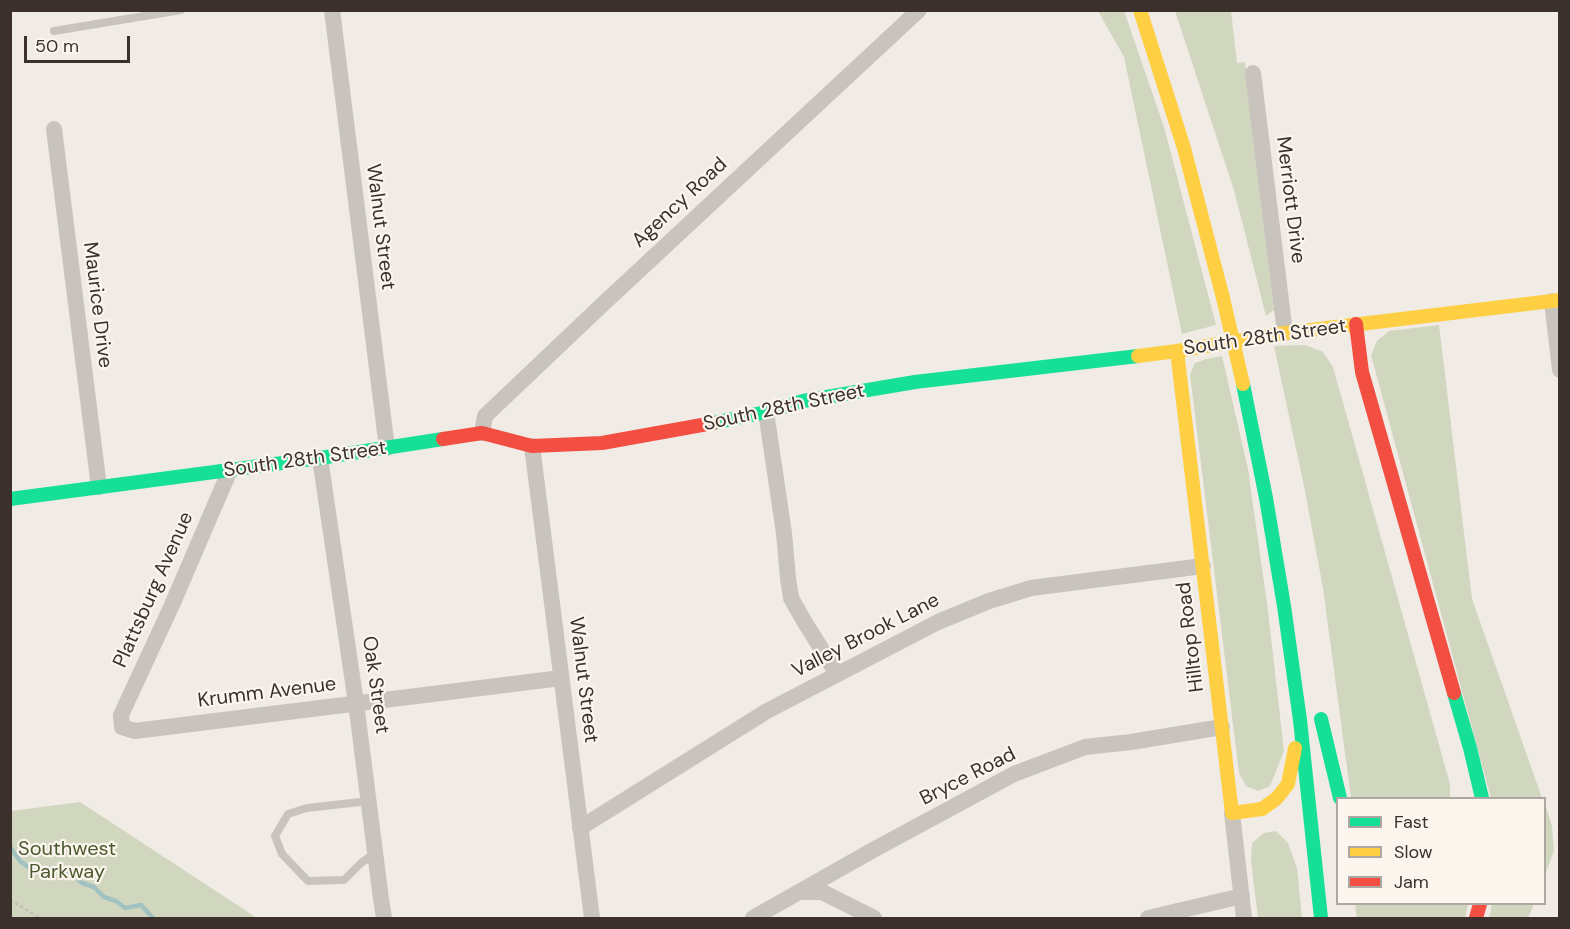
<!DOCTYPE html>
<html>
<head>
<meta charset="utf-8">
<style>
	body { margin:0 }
	#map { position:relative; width:1570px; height:929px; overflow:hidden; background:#f0ebe5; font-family:"DM Sans",sans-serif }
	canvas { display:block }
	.frame { position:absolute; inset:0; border:12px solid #3b302b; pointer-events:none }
	.legend { position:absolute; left:1336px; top:797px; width:210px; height:108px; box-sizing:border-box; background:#fbf5ee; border:2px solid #aea6a0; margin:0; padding:8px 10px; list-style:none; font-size:18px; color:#3b302b }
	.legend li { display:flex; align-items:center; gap:12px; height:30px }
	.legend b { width:30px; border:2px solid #aea6a0 }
	.scale { position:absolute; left:24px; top:36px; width:106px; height:27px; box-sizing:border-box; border:3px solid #3b302b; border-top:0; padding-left:8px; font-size:18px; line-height:21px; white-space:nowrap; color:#3b302b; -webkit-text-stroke:4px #fbf5ee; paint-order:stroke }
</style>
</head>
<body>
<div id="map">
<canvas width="1570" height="929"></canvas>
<div class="frame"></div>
<ul class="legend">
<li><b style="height:8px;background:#16e098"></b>Fast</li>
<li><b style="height:8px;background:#ffcf43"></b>Slow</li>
<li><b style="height:8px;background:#f24e42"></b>Jam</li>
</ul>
<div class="scale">50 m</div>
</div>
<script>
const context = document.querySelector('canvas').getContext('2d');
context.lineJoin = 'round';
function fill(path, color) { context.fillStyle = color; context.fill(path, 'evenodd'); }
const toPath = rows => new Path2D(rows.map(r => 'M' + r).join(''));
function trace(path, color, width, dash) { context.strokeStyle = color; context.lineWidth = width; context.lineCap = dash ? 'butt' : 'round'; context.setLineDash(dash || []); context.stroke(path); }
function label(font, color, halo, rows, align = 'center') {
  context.font = font + ' "DM Sans",sans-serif'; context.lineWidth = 4.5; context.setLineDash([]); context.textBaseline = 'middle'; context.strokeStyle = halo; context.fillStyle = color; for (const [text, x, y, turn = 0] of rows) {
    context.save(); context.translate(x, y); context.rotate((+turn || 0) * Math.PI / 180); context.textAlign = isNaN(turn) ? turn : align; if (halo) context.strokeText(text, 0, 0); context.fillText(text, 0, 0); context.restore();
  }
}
const green = toPath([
	[1098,11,1124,11,1164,127,1216,325,1182,334,1124,57],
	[1175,11,1231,11,1237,63,1245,62,1274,310,1266,316,1234,190],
	[1439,325,1472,599,1542,798,1491,798,1371,355,1377,341,1389,331],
	[1305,345,1323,352,1333,367,1450,784,1450,798,1351,798,1323,588,1304,486,1274,346],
	[1222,356,1248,469,1268,611,1284,751,1270,786,1258,791,1246,786,1239,773,1190,374,1195,363,1206,359],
	[80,802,257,918,11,918,11,811],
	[1545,804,1552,826,1554,851,1545,875],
	[1276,831,1288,843,1297,868,1302,918,1258,918,1251,860,1252,843,1264,833],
	[1355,904,1468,904,1465,918,1357,918],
	[1492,904,1534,904,1528,918,1489,918]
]);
const stream = toPath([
	[10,847,20,861,31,869,39,870,53,868,65,870,73,874,82,883,94,887,104,897,116,901,125,908,141,905,153,918]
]);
const path = toPath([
	[10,900,40,918]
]);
const lane = toPath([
	[54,31,181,10],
	[369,801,307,808,288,814,275,836,282,854,308,881,344,880,361,863,375,853]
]);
const street = toPath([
	[332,10,387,448],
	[1253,73,1285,333],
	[54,129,99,487],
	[1552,301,1560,370],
	[766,412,784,533,788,578,791,598,804,621,837,674],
	[482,433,485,416,603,304,919,10],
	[532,446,592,918],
	[320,458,356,703,381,899,384,918],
	[230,470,172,605,121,715,122,727,135,731,561,678],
	[1232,813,1244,918],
	[580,828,767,711,938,622,989,601,1031,588,1203,566],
	[800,892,822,892,874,918],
	[753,918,875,849,1014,774,1085,747,1131,742,1222,727],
	[1148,918,1242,896]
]);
const fast = toPath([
	[1243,384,1266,498,1284,606,1300,720,1321,918],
	[713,423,766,412,803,401,915,382,1138,356],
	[10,499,320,458,443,439],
	[1454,693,1470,748,1482,798],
	[1321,719,1340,798]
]);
const slow = toPath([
	[1140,10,1184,148,1223,298],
	[1177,351,1232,813],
	[1138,356,1177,351,1285,333,1560,300],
	[1232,813,1262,809,1277,798,1288,784,1295,748]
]);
const jam = toPath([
	[1356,324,1362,372,1454,693],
	[443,439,482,433,532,446,602,443,713,423],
	[1476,918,1480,904]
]);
const slowBridge = toPath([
	[1223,298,1243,384]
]);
const streetNames = [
	["Merriott Drive",1290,200,83],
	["Agency Road",680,203,-43],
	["Walnut Street",380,227,83],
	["Maurice Drive",97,305,83],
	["South 28th Street",1265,338,-8],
	["South 28th Street",784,408,-12],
	["South 28th Street",305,460,-8],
	["Plattsburg Avenue",154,590,-66],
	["Valley Brook Lane",866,636,-27],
	["Hilltop Road",1191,637,-97],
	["Walnut Street",583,680,83],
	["Oak Street",375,685,82],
	["Krumm Avenue",267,693,-7],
	["Bryce Road",968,777,-27]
];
const parkNames = [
	["Southwest",67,850],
	["Parkway",67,873]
];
fill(green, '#d1d6bf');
trace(stream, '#a1c2c1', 4.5);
trace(path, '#c2bbb6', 2, [3, 3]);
trace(lane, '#c9c3be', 8);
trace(street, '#c9c3be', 16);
trace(fast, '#16e098', 14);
trace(slow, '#ffcf43', 14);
trace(jam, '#f24e42', 14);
trace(slowBridge, '#ffcf43', 14);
label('20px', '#3b302b', '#fbf5ee', streetNames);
label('20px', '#4a5a2e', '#fbf5ee', parkNames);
</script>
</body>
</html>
